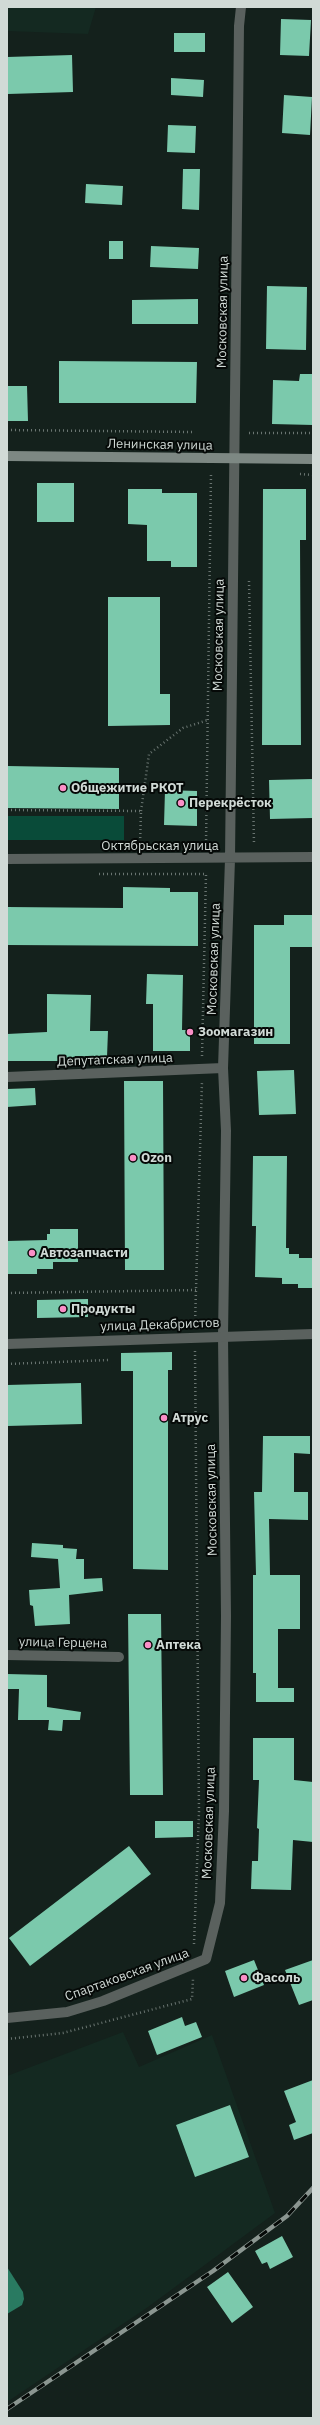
<!DOCTYPE html>
<html>
<head>
<meta charset="utf-8">
<style>
	body { margin:0 }
	#map { position:relative; width:320px; height:2425px; overflow:hidden; background:#14211c; font-family:"IBM Plex Sans",sans-serif }
	canvas { display:block }
	.frame { position:absolute; inset:0; border:8px solid #d1dad6; pointer-events:none }
</style>
</head>
<body>
<div id="map">
<canvas width="320" height="2425"></canvas>
<div class="frame"></div>
</div>
<script>
const context = document.querySelector('canvas').getContext('2d');
context.lineJoin = 'round';
function fill(path, color) { context.fillStyle = color; context.fill(path, 'evenodd'); }
const toPath = rows => new Path2D(rows.map(r => 'M' + r).join(''));
function trace(path, color, width, dash) { context.strokeStyle = color; context.lineWidth = width; context.lineCap = dash ? 'butt' : 'round'; context.setLineDash(dash || []); context.stroke(path); }
function label(font, color, halo, rows, align = 'center') {
  context.font = font + ' "IBM Plex Sans",sans-serif'; context.lineWidth = 4; context.setLineDash([]); context.textBaseline = 'middle'; context.strokeStyle = halo; context.fillStyle = color; for (const [text, x, y, turn = 0] of rows) {
    context.save(); context.translate(x, y); context.rotate((+turn || 0) * Math.PI / 180); context.textAlign = isNaN(turn) ? turn : align; if (halo) context.strokeText(text, 0, 0); context.fillText(text, 0, 0); context.restore();
  }
}
const built = toPath([
	[7,7,96,7,88,34,7,31],
	[123,2032,139,2067,212,2035,275,2213,148,2307,7,2402,7,2076]
]);
const green = toPath([
	[7,816,124,816,124,840,7,840]
]);
const water = toPath([
	[7,2267,23,2292,24,2299,22,2305,7,2314]
]);
const building = toPath([
	[281,19,311,20,309,56,280,55],
	[174,33,205,33,205,52,174,52],
	[72,55,73,92,8,94,7,57],
	[171,78,204,80,203,97,171,95],
	[284,95,312,97,310,135,282,133],
	[168,125,196,126,195,153,167,152],
	[183,169,200,169,199,210,182,209],
	[86,184,123,186,122,205,85,203],
	[109,241,123,241,123,259,109,259],
	[151,246,199,248,198,269,150,267],
	[267,286,307,287,306,350,266,349],
	[198,299,198,324,132,324,132,300],
	[59,361,197,362,196,403,59,403],
	[300,374,313,374,313,425,272,424,273,380,299,381],
	[7,386,27,386,28,421,7,421],
	[37,483,74,483,74,522,37,522],
	[128,489,162,489,162,493,197,493,197,567,171,567,171,561,147,561,147,525,128,524],
	[263,489,306,489,306,540,300,540,301,745,262,745],
	[108,597,160,597,160,694,170,694,170,725,108,726],
	[7,766,119,768,119,809,7,808],
	[313,779,313,818,270,819,269,780],
	[165,790,197,791,197,826,164,825],
	[123,887,170,888,170,892,198,892,198,946,7,945,7,907,123,908],
	[284,915,313,915,313,947,290,947,290,1044,254,1044,254,925,284,925],
	[147,974,183,975,182,1030,190,1030,190,1051,153,1051,153,1004,146,1004],
	[47,994,91,995,90,1031,108,1031,107,1057,75,1056,75,1061,7,1061,7,1034,47,1032],
	[294,1070,296,1114,259,1115,257,1071],
	[124,1081,163,1081,164,1270,125,1270],
	[35,1088,36,1105,7,1107,7,1089],
	[253,1156,287,1156,286,1248,289,1248,289,1254,299,1254,299,1258,313,1258,313,1288,298,1288,298,1284,282,1284,282,1278,255,1277,256,1226,252,1226],
	[50,1229,78,1229,78,1262,53,1262,53,1269,37,1269,37,1274,7,1274,7,1241,47,1240,47,1234,50,1234],
	[88,1299,88,1317,37,1318,37,1300],
	[172,1352,172,1370,168,1370,168,1570,133,1569,133,1371,121,1371,121,1353],
	[81,1383,82,1424,7,1426,7,1385],
	[263,1436,310,1436,310,1454,294,1453,294,1492,308,1492,308,1520,269,1519,270,1575,300,1575,300,1629,278,1629,278,1688,294,1688,294,1702,256,1702,256,1673,253,1673,253,1575,256,1575,254,1492,262,1492],
	[32,1543,63,1545,63,1548,77,1549,76,1559,84,1559,84,1579,102,1578,103,1591,69,1595,70,1624,35,1626,33,1606,30,1605,29,1590,60,1588,58,1559,31,1557],
	[128,1614,161,1614,163,1795,130,1795],
	[7,1674,47,1675,47,1707,81,1712,80,1720,63,1720,62,1731,48,1730,49,1720,18,1720,19,1689,7,1689],
	[253,1738,294,1738,294,1780,313,1782,313,1842,293,1840,291,1890,251,1889,252,1861,258,1861,259,1829,257,1828,259,1780,253,1780],
	[155,1821,193,1821,193,1837,155,1838],
	[129,1846,151,1874,30,1966,9,1938],
	[254,1960,264,1985,234,1997,225,1971],
	[313,1960,313,2000,299,2005,285,1970],
	[182,2017,185,2026,196,2022,202,2037,157,2055,148,2031],
	[313,2080,313,2133,294,2140,289,2125,296,2122,284,2091],
	[230,2105,249,2157,195,2177,176,2125],
	[282,2236,293,2257,270,2269,267,2262,262,2264,255,2251],
	[228,2272,253,2307,232,2323,207,2287]
]);
const path = toPath([
	[7,430,193,432],
	[249,433,313,433],
	[300,474,313,475],
	[249,581,254,844],
	[7,810,141,811,140,845],
	[141,811,149,754,183,728,208,720],
	[206,844,211,473],
	[99,874,206,874,202,1056],
	[7,1293,196,1290],
	[195,1324,202,1081],
	[7,1364,109,1360],
	[194,1944,199,1812,195,1351],
	[7,2039,63,2033,192,1999,193,1979]
]);
const minor = toPath([
	[7,859,313,857],
	[7,1077,223,1068],
	[7,1655,119,1657],
	[7,2018,67,2012,103,2001,206,1959,220,1903,224,1811,226,1616,223,1336,226,1131,223,1068,230,859,239,26,241,7]
]);
const tertiary = toPath([
	[7,1344,313,1334]
]);
const secondary = toPath([
	[7,456,313,459]
]);
const rail = toPath([
	[7,2409,213,2271,287,2216,313,2188]
]);
const markers = [
	[63,788,4,"#fa8fc7"],
	[181,803,4,"#fa8fc7"],
	[190,1032,4,"#fa8fc7"],
	[133,1158,4,"#fa8fc7"],
	[32,1253,4,"#fa8fc7"],
	[63,1309,4,"#fa8fc7"],
	[164,1418,4,"#fa8fc7"],
	[148,1645,4,"#fa8fc7"],
	[244,1978,4,"#fa8fc7"]
];
const streetNames = [
	["Московская улица",223,312,-89],
	["Ленинская улица",160,445,1],
	["Московская улица",219,635,-89],
	["Октябрьская улица",160,846],
	["Московская улица",214,959,-88],
	["Депутатская улица",115,1060,-2],
	["улица Декабристов",160,1325,-2],
	["Московская улица",212,1500,-91],
	["улица Герцена",63,1643,1],
	["Московская улица",209,1823,-88],
	["Спартаковская улица",127,1975,-20]
];
const poiNames = [
	["Общежитие РКОТ",71,788],
	["Перекрёсток",189,803],
	["Зоомагазин",198,1032],
	["Ozon",141,1158],
	["Автозапчасти",40,1253],
	["Продукты",71,1309],
	["Атрус",172,1418],
	["Аптека",156,1645],
	["Фасоль",252,1978]
];
fill(built, '#142921');
fill(green, '#094b39');
fill(water, '#297a61');
fill(building, '#7bc9ac');
trace(path, '#6a7571', 2.5, [1, 3]);
trace(minor, '#5a615e', 10);
trace(tertiary, '#5a615e', 10);
trace(secondary, '#7d8883', 10);
trace(rail, '#8b9691', 4.5);
trace(rail, '#050907', 3, [9]);
for (const [x, y, r, color] of markers) { const dot = new Path2D(); dot.arc(x, y, r, 0, 2 * Math.PI); context.fillStyle = color; context.fill(dot); trace(dot, '#050907', 1.5); }
label('13px', '#d1dad6', '#050907', streetNames);
label('bold 13px', '#d1dad6', '#050907', poiNames, 'left');
</script>
</body>
</html>
